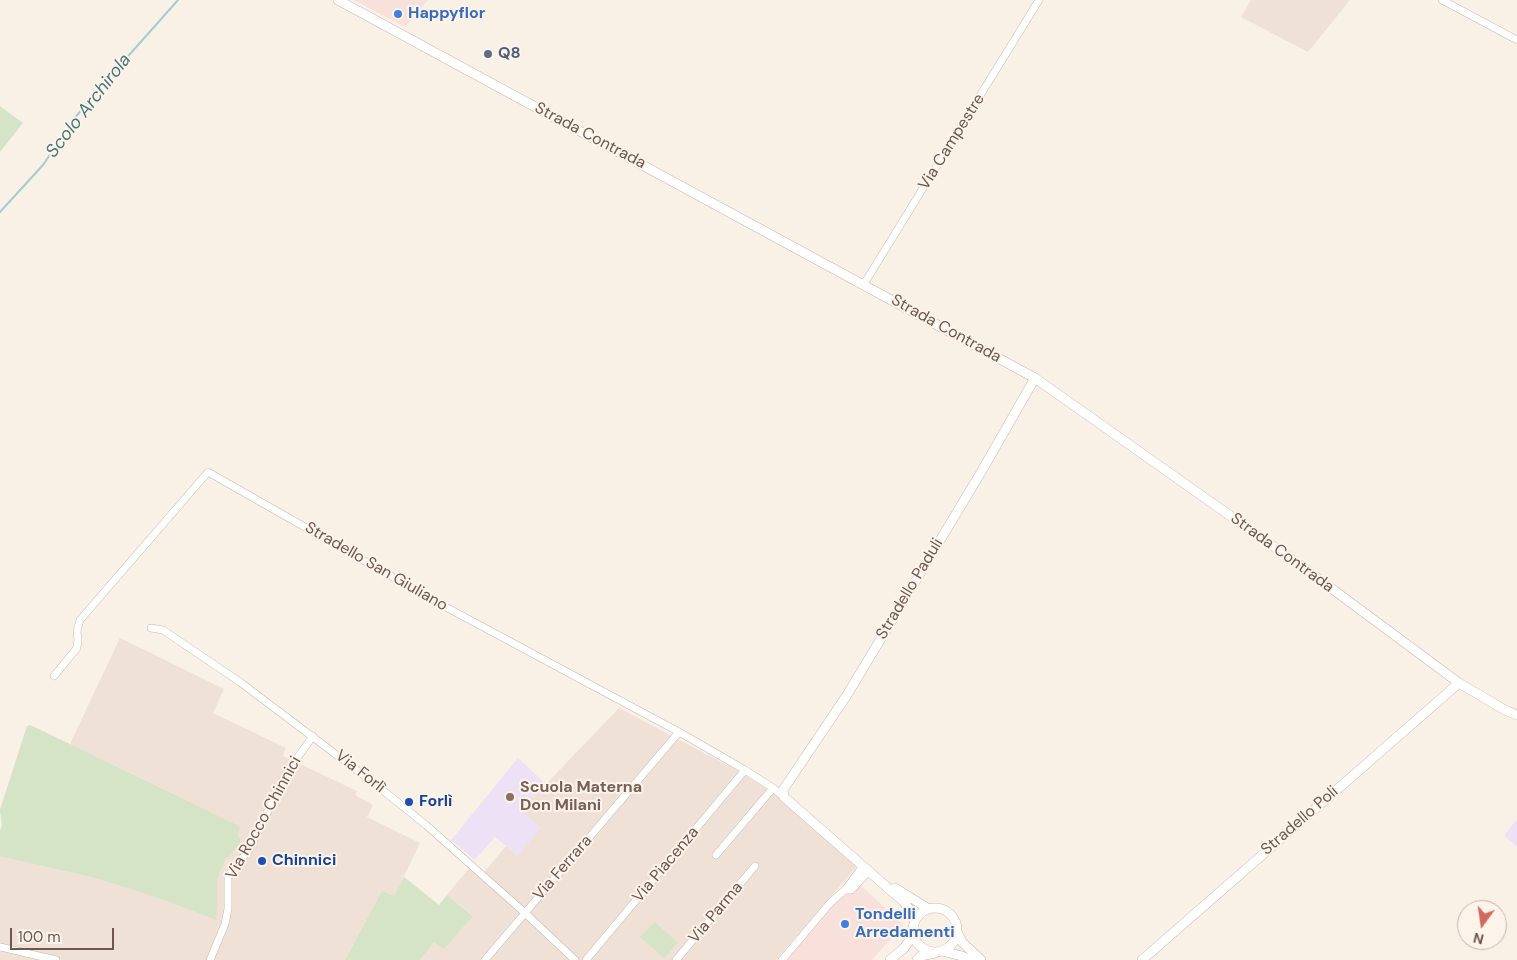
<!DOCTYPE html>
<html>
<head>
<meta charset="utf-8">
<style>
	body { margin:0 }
	#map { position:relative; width:1517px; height:960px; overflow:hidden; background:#f9f0e6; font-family:"DM Sans",sans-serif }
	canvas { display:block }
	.north { position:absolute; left:1457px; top:900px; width:50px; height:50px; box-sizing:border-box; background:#fcf4eb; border:1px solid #c3b5ac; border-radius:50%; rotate:194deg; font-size:14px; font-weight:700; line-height:20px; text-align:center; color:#6e574e }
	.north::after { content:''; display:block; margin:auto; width:18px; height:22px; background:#d36a5b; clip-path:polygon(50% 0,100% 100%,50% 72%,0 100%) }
	.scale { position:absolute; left:10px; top:928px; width:104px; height:22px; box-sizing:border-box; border:2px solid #6e574e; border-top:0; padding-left:6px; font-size:15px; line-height:18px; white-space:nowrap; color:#6e574e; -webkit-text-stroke:4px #fcf4eb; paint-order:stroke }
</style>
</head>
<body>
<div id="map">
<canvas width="1517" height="960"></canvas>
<div class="north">N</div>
<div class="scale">100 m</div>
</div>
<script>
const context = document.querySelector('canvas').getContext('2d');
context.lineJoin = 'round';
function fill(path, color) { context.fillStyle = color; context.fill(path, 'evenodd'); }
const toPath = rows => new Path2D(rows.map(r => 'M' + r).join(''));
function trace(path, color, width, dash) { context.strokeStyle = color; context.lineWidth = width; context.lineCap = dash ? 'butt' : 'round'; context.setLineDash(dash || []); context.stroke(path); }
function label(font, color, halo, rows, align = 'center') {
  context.font = font + ' "DM Sans",sans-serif'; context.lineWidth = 4; context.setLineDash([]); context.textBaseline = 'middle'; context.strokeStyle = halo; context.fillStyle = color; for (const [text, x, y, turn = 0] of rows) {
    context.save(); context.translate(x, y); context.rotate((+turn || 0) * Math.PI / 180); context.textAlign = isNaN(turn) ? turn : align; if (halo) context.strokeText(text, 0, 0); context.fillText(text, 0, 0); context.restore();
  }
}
const residential = toPath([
	[1251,0,1350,0,1308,52,1241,17],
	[120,638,224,689,213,713,286,748,283,756,357,791,355,795,373,805,367,817,420,843,394,897,382,892,345,960,0,960,0,831,2,825,0,810,27,726,32,726,70,744],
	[619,708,740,772,776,795,857,866,776,960,420,960,435,941,444,949,473,915,447,895,469,868,480,877,506,846,518,856,521,810]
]);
const commercial = toPath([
	[354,0,428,0,405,27],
	[854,879,903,925,872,960,785,960]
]);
const education = toPath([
	[518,758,546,784,521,810,541,828,518,856,495,837,475,860,451,840],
	[1517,819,1517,847,1504,836]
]);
const green = toPath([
	[0,106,23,123,0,152],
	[30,725,239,826,240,828,237,834,240,839,240,844,225,860,217,879,217,910,216,920,162,899,96,878,0,856,0,831,2,825,0,810,27,726],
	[404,877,439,905,447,895,473,916,444,949,434,942,420,960,345,960,382,891,394,896],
	[655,922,678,943,664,958,640,937]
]);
const stream = toPath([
	[0,212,43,165,74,119,98,90,178,0]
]);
const minor = toPath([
	[1442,0,1517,40],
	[864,284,1039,0],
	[151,628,163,630,240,682,375,784,426,825,525,913,575,960],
	[54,676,77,648,78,640,77,631,80,620,208,472,442,605,679,732,745,770,773,788,784,797],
	[716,855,773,788],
	[845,890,851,890,869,871],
	[0,947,56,960],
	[210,960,225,924,228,909,228,877,232,870,249,850,287,772,313,736],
	[485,960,679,732],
	[586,960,745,770],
	[676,960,755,866],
	[782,960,831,902,845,890,863,866]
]);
const tertiary = toPath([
	[338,0,1035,378,1300,565,1459,683,1505,710,1517,715],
	[895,888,929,909],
	'913 930a22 22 0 1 1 44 0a22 22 0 1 1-44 0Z',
	[916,919,904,902,784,797,783,790,847,695,980,474,1035,378],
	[957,932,962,942,981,960],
	[942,951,962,956,970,960],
	[890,960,904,948,914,934],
	[917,960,921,956,935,953],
	[1142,960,1459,683]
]);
const markers = [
	[398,14,5,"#3f7fe0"],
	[488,54,5,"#5c6f8a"],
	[510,797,5,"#8d6e63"],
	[409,802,5,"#1a4fb4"],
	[262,861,5,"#1a4fb4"],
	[845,924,5,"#3f7fe0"]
];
const shopNames = [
	["Happyflor",408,14],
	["Tondelli",855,915],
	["Arredamenti",855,933]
];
const serviceNames = [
	["Q8",498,54]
];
const streetNames = [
	["Strada Contrada",590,136,28],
	["Via Campestre",952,142,-58],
	["Strada Contrada",946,329,29],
	["Strada Contrada",1282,553,36],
	["Stradello San Giuliano",376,567,30],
	["Stradello Paduli",910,589,-59],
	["Via Forlì",360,772,38],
	["Via Rocco Chinnici",264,818,-61],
	["Stradello Poli",1300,821,-41],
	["Via Piacenza",666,865,-50],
	["Via Ferrara",563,868,-49],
	["Via Parma",716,913,-50]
];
const educationNames = [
	["Scuola Materna",520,788],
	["Don Milani",520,806]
];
const transitNames = [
	["Forlì",419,802],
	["Chinnici",272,861]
];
const waterNames = [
	["Scolo Archirola",89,106,-52]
];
fill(residential, '#efe1d5');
fill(commercial, '#f8e1db');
fill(education, '#ede2f5');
fill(green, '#d5e4c6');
trace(stream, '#a4cdd0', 2);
trace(minor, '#c8b7ad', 8);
trace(tertiary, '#c8b7ad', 10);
trace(minor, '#fff', 7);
trace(tertiary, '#fff', 9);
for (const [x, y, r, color] of markers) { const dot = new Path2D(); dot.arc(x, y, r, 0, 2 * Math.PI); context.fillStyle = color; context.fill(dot); trace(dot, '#fcf4eb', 2); }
label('bold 16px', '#366cbe', '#fcf4eb', shopNames, 'left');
label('bold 16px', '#4e5e75', '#fcf4eb', serviceNames, 'left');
label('16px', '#6e574e', '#fcf4eb', streetNames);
label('bold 16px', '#785e54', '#fcf4eb', educationNames, 'left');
label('bold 16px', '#164399', '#fcf4eb', transitNames, 'left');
label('italic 18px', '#477578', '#fcf4eb', waterNames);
</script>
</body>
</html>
